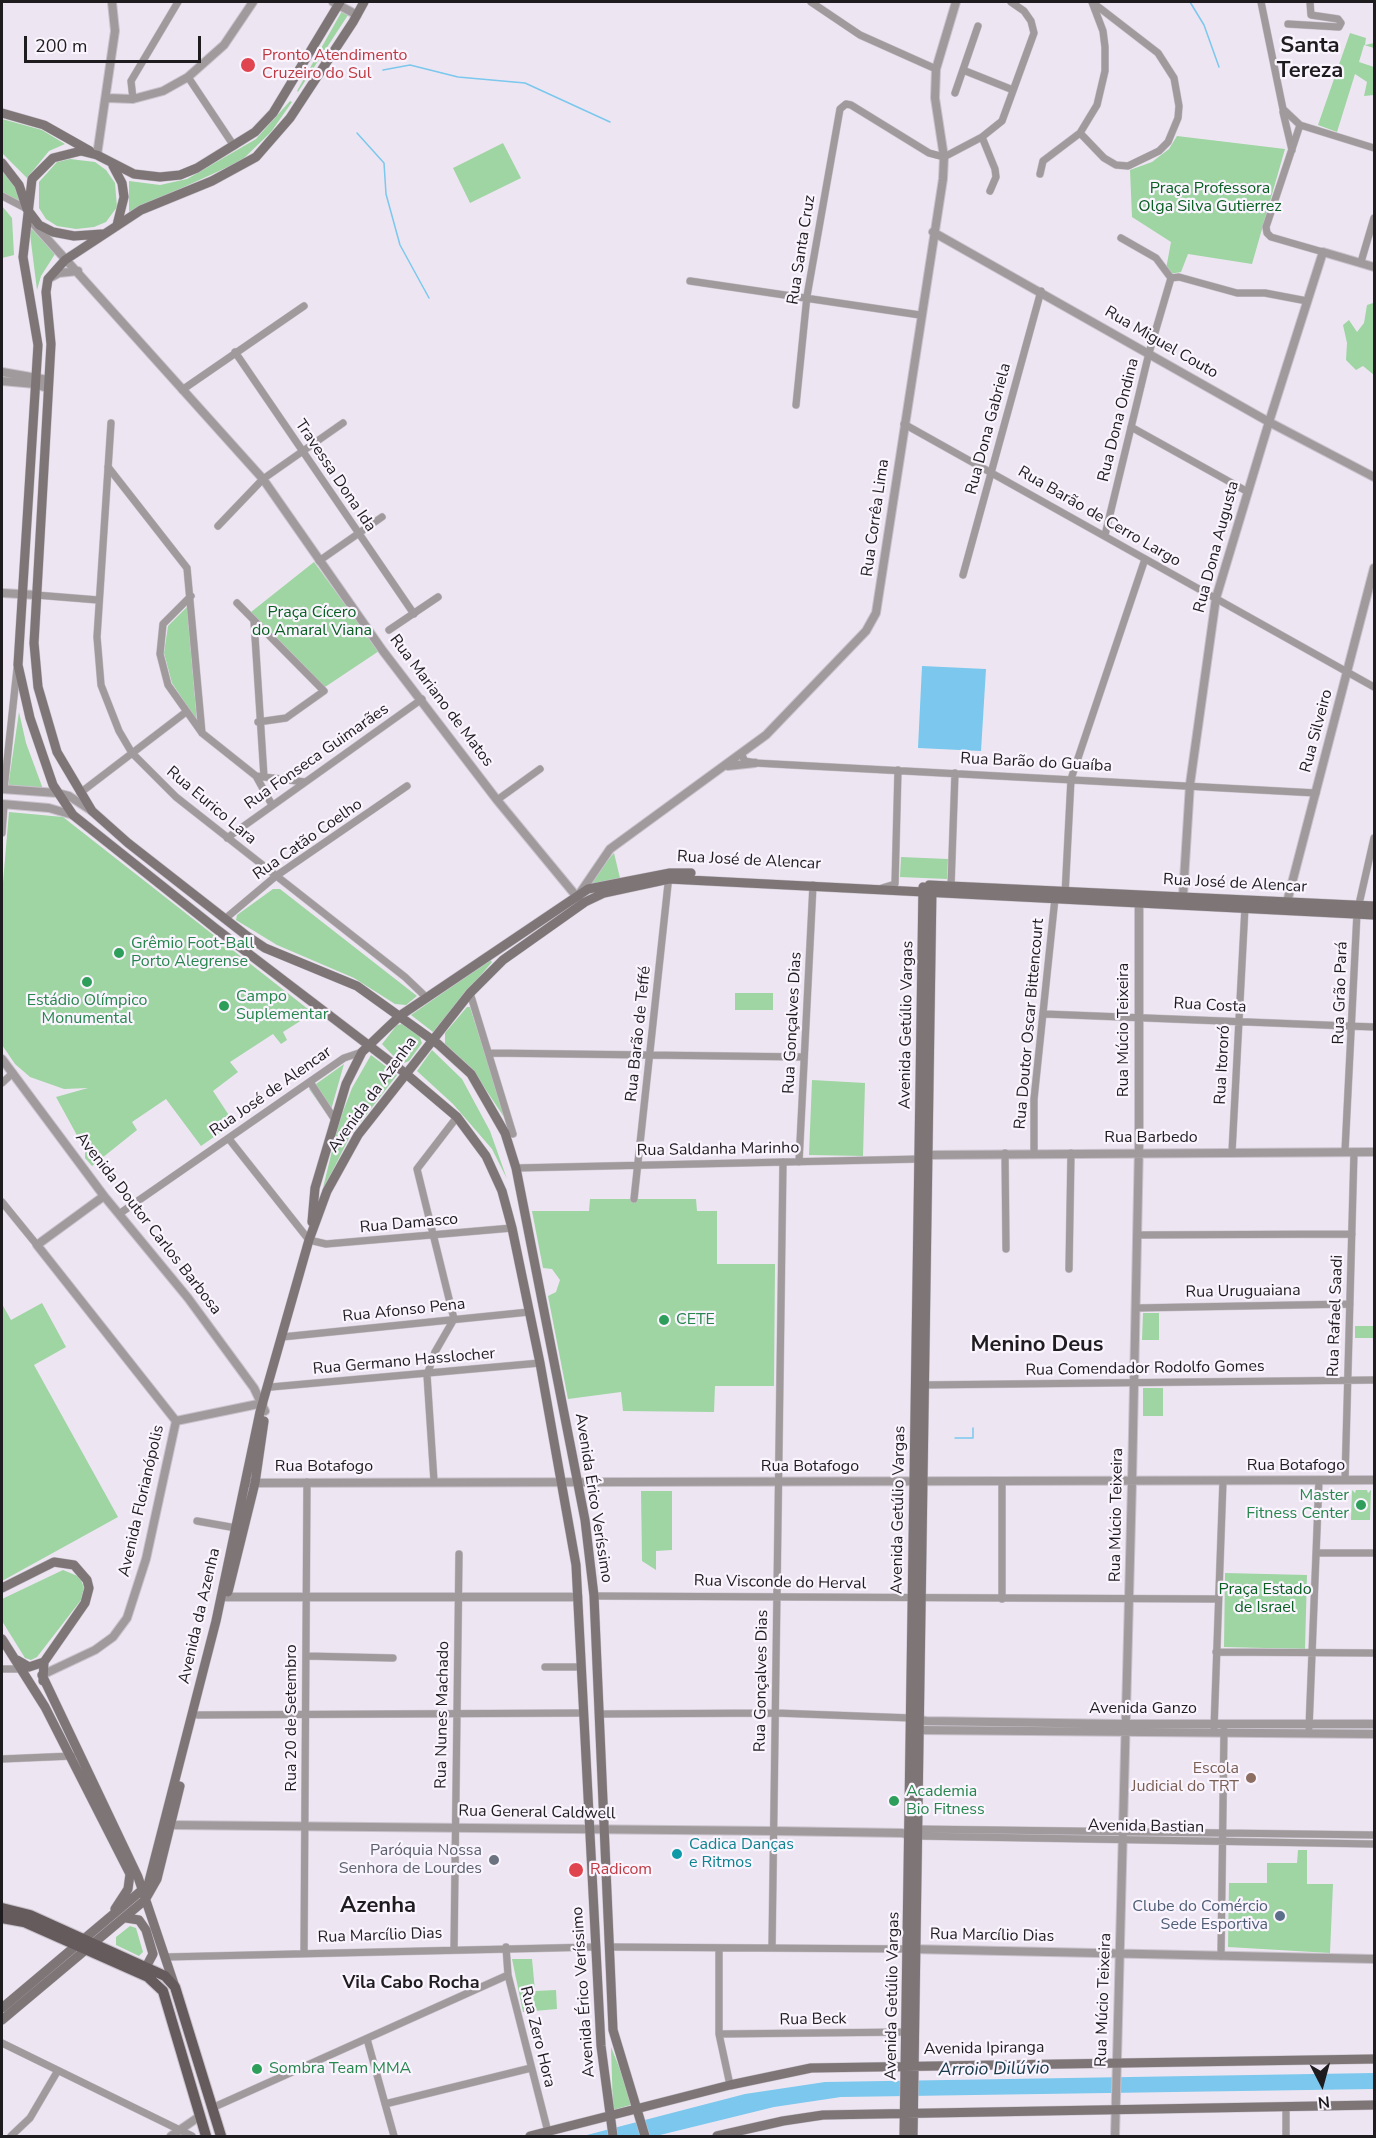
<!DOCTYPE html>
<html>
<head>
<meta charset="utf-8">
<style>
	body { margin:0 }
	#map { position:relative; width:1376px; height:2138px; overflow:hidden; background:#ede6f2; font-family:"Nunito Sans",sans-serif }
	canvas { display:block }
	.frame { position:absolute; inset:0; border:3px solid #1f1c20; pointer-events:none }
	.north { position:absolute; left:1292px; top:2054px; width:60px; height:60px; -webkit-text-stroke:4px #faf4fe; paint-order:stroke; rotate:174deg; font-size:16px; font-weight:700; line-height:24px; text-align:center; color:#1f1c20 }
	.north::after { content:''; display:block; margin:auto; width:21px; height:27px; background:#1f1c20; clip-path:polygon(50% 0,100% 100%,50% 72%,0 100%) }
	.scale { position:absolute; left:24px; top:36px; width:177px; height:27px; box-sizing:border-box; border:3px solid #1f1c20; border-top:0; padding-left:8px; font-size:18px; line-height:21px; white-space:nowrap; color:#1f1c20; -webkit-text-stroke:4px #faf4fe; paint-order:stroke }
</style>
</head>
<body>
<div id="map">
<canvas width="1376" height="2138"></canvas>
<div class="frame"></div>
<div class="north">N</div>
<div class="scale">200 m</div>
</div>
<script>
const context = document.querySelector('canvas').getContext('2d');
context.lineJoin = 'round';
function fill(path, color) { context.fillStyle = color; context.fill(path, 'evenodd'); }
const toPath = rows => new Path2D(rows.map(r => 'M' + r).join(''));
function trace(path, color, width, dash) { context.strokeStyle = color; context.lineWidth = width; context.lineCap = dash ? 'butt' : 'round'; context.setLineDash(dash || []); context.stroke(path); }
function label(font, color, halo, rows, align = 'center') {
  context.font = font + ' "Nunito Sans",sans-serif'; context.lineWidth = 4.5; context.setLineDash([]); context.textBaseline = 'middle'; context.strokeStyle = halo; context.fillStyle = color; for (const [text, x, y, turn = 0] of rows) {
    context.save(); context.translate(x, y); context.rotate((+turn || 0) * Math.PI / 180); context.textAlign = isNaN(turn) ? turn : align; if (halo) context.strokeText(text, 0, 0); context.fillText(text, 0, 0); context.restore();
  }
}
const green = toPath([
	[342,11,348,15,298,92,297,91],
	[1350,33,1366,38,1365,45,1374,43,1374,48,1364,45,1359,62,1374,67,1374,95,1364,96,1367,82,1355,74,1337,132,1318,125],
	[290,101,292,102,271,132,241,161,129,212,129,181,160,185,187,179,256,139],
	[2,119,42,130,65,144,49,151,27,178,2,153],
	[1177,136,1285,149,1252,264,1188,254,1181,272,1170,274,1166,269,1171,242,1132,217,1130,170,1152,162,1169,149],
	[503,143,521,178,470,203,453,168],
	[70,159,95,162,106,170,115,183,117,207,106,222,94,227,76,229,57,226,46,219,39,208,39,182,57,162],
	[2,168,17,188,22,200,20,204,2,193],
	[2,206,12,218,14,255,2,258],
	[29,226,55,254,41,276,37,290],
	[1373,303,1374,318,1374,375,1363,366,1356,370,1346,360,1347,343,1343,325,1349,320,1357,332,1364,323,1367,305],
	[314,562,379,651,325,687,251,612],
	[187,607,197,721,172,683,164,653,168,626],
	[19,712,26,743,43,789,8,787],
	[9,812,63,817,313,1013,283,1032,287,1040,281,1044,273,1034,230,1062,238,1072,213,1091,234,1123,201,1146,166,1099,132,1122,137,1130,92,1166,85,1158,85,1150,56,1097,88,1088,64,1089,30,1077,15,1064,2,1045,2,894],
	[614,853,620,878,587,885],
	[901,857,948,859,947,879,900,877],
	[273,889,280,889,417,996,406,1005,395,1004,354,978,277,945,236,920,237,915],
	[490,960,492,962,433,1032,411,1015],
	[735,993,773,993,773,1010,735,1010],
	[467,1007,470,1007,506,1120,472,1069,445,1044,445,1033],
	[402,1024,419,1035,422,1043,409,1061,404,1063,400,1063,382,1044,397,1025],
	[432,1050,462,1079,490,1131,507,1179,492,1149,453,1104,417,1071],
	[371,1055,397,1075,350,1136,322,1192,339,1122,352,1088],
	[344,1064,331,1110,326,1113,309,1089],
	[812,1080,865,1083,863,1156,809,1155],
	[590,1199,696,1199,697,1211,717,1211,717,1264,775,1264,774,1386,715,1386,714,1412,623,1411,621,1392,568,1399,548,1296,556,1292,560,1280,552,1269,543,1268,532,1211,589,1211],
	[42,1303,66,1347,34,1365,118,1517,2,1581,2,1304,11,1320],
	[1143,1313,1159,1313,1159,1340,1142,1340],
	[1355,1326,1374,1326,1374,1338,1355,1338],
	[1143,1388,1163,1388,1163,1416,1143,1416],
	[1352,1490,1355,1493,1356,1490,1367,1490,1368,1493,1371,1490,1370,1520,1351,1520],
	[641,1491,672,1491,672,1550,656,1551,656,1570,642,1561],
	[63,1570,80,1577,84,1588,81,1600,37,1657,31,1660,25,1658,2,1621,2,1599],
	[1225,1573,1307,1575,1305,1649,1224,1647],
	[1298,1850,1307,1850,1307,1884,1333,1884,1330,1953,1228,1947,1229,1883,1267,1883,1267,1863,1297,1863],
	[130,1926,136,1928,143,1952,139,1956,116,1945,116,1937],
	[512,1959,532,1959,535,1991,556,1990,557,2009,523,2012],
	[611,2047,634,2104,613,2110]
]);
const water = toPath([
	[922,666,986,669,981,751,918,748],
	[1374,2073,1374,2089,841,2097,774,2107,656,2136,583,2136,745,2094,825,2082]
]);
const stream = toPath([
	[1190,2,1204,25,1219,67],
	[383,70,410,65,458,77,525,83,610,122],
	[357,133,384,163,386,194,400,245,429,298],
	[955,1438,973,1438,973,1428]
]);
const minor = toPath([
	[811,2,860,35,936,69],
	[1261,2,1283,109,1300,125,1374,148],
	[1288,24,1339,27,1341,23,1338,19,1311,15,1310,2],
	[963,70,1013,90],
	[188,77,234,146],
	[955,93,978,26],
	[133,99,131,81,178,2],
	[1283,112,1292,150],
	[1300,125,1266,227,1267,233,1271,237,1323,252],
	[1080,133,1104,158,1116,165,1128,166,1159,151,1168,142,1178,118,1179,106,1174,78,1158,53,1092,2],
	[982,137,995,169,996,177,990,191],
	[1040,174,1043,161,1080,133,1097,105,1105,71,1105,47,1103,31,1092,2],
	[2,196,27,209],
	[1121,238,1156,258,1171,278],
	[1361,262,1374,218],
	[1171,278,1179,277,1237,293,1265,293,1307,301],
	[690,281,920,315],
	[235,352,414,614],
	[182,390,304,306],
	[796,405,807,296,840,109,846,104,851,105,929,153,944,157,982,137,1002,121,1034,33,1031,21,1024,11,1011,2],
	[111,423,97,637,101,685,119,731,132,753,176,797,405,977,427,998],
	[904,424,1374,687],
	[1131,427,1248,492],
	[108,467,187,568,202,733],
	[218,526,263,479,343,423],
	[1105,535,1149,353,1171,278],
	[319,561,382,517],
	[963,575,1041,291],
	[36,595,98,600],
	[191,596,163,624,160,654,168,685,202,733,256,776,305,782],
	[237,603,324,691,286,718,258,722],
	[254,621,264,777],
	[389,630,438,597],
	[741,754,745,761,755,763,1316,793],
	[256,776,272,805],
	[4,789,17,669],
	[80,793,186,712],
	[497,800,540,769],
	[2,833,4,805],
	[227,838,422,699],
	[951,886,955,773],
	[882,888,895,884,898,770],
	[1065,895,1071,779,1145,559],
	[226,918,276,876,407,786],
	[470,993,513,1134],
	[1045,1014,1374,1027],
	[490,1053,804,1057],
	[310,1082,335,1120],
	[2,1083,13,1073],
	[229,1139,309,1240,326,1244,512,1228],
	[1345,1151,1357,913,1374,838],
	[1034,1152,1034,1099,1055,898],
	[1232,1152,1245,907],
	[1005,1153,1006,1249],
	[799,1162,813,885],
	[516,1168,920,1159],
	[634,1199,669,875],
	[2,1202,37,1245],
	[119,1214,344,1058,362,1052],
	[1137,1235,1352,1234],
	[1069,1269,1071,1153],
	[1136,1308,1350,1304],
	[282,1337,529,1312],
	[921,1385,1374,1380],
	[271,1387,540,1363],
	[1345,1480,1354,1152],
	[434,1481,427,1375,435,1352,454,1319,417,1169,457,1117],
	[197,1521,236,1528],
	[1316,1553,1374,1553],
	[594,1596,1217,1599],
	[1002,1599,1002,1482],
	[1216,1652,1374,1653],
	[306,1656,393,1658],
	[545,1667,581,1667],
	[2,1669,20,1669],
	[599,1714,776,1713,911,1718],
	[198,1715,584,1713],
	[1214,1728,1223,1481],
	[1309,1728,1319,1480],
	[2,1759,72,1756],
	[916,1829,1374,1835],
	[916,1836,1374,1844],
	[506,1947,508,1975,548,2132],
	[610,1947,909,1949],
	[719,1948,719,2034,730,2085],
	[772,1948,783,1162],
	[454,1949,459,1554],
	[304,1953,307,1482],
	[1221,1956,1224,1730],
	[166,1957,595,1947],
	[719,2034,907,2032],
	[367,2039,394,2136],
	[2,2043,192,2136],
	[385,2104,531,2068],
	[1286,2106,1286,2136],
	[212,2108,508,1975],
	[11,2136,30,2118,57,2072]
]);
const tertiary = toPath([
	[333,2,357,15],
	[107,98,133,99,163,91,188,77,224,45,253,2],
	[97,155,115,31,112,2],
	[32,222,263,479,383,651,497,800,577,897],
	[933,232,1269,422,1374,477],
	[50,278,59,273,78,271],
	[2,372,48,380],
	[2,381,35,384,47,388],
	[2,593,36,595],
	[728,766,755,763],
	[2,789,57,793,69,796,92,811],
	[2,804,49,808,73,815],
	[580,893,610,849,766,735,866,631,876,613,943,179,944,157,935,98,936,69,956,2],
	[1183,896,1190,784,1216,598,1269,422,1323,252,1374,267],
	[1286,906,1374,568],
	[2,1059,104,1196,188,1298,254,1388,265,1411],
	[929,1155,1374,1152],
	[104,1196,37,1245,176,1421],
	[176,1421,263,1403],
	[249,1483,1374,1480],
	[221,1597,578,1597],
	[42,1675,95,1650,113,1637,127,1618,146,1559,176,1421],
	[913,1719,926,1721,1120,1724,1374,1724],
	[915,1730,1374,1734],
	[171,1825,773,1831,902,1833,914,1836],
	[910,1949,1374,1959],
	[171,2136,200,2116],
	[1115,2136,1132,1482,1139,1143,1139,897]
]);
const secondary = toPath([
	[340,2,273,113,255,132,197,168,180,175,160,177,134,174,97,155,81,151,53,158,32,179,23,257,38,345,18,665,30,718,53,785,73,815,215,928,405,1073,457,1117,486,1156,502,1191,512,1228,540,1363,576,1565,601,2046,613,2136],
	[364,2,353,22,290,118,256,157,212,181,141,210,65,260,48,279,46,292,51,344,34,643,38,687,57,752,92,811,128,843,247,936,265,948,357,986,438,1044,471,1074,505,1133,516,1168,585,1520,594,1596,613,2030,645,2136],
	[2,113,44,125,90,151],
	[2,163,19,185,27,209,39,225,53,232,74,236,102,234],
	[113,166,122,183,124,197,117,225],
	[929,885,1374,906],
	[312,1222,315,1188,346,1084,362,1052,386,1029,401,1015,588,889,670,873,691,873],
	[2,1588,54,1562,74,1565,87,1580,89,1588,85,1603,44,1662,43,1681],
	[228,1592,255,1483,264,1421],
	[2,1639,45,1707,130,1874,128,1889,115,1909],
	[17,1660,29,1667,44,1662],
	[42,1675,138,1877,174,1984],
	[126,1918,139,1920,146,1930,153,1954,146,1967],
	[2,2008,148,1885,216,1621,260,1412,309,1240,327,1191,358,1135,470,993,503,960,585,902,604,893,669,879,1374,915],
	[2,2020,145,1900,157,1879,180,1786],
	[530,2136,730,2085,811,2068,1374,2059],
	[717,2136,783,2121,823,2115,1374,2105],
	[904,2136,923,887],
	[913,2136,932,887]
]);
const primary = toPath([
	[2,1908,30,1915,165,1976,175,1987,221,2136],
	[2,1918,24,1922,148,1977,163,1991,206,2136]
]);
const markers = [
	[248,65,8,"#e0444e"],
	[119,953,6,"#2e9e5b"],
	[87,982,6,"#2e9e5b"],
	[224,1006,6,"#2e9e5b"],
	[664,1320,6,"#2e9e5b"],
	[1361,1505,6,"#2e9e5b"],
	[1251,1778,6,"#8d6e63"],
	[894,1801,6,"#2e9e5b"],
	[677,1854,6,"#0f9aa8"],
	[494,1860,6,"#6b7280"],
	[576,1870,8,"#e0444e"],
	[1280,1916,6,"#5c6f8a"],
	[257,2069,6,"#2e9e5b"]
];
const healthNames = [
	["Pronto Atendimento",262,56],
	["Cruzeiro do Sul",262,74],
	["Radicom",590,1870]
];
const parkNames = [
	["Praça Professora",1210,189],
	["Olga Silva Gutierrez",1210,207],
	["Praça Cícero",312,613],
	["do Amaral Viana",312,631],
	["Praça Estado",1265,1590],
	["de Israel",1265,1608]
];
const streetNames = [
	["Rua Santa Cruz",802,250,-81],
	["Rua Miguel Couto",1161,343,30],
	["Rua Dona Ondina",1119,420,-76],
	["Rua Dona Gabriela",989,429,-75],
	["Travessa Dona Ida",335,476,56],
	["Rua Barão de Cerro Largo",1099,517,30],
	["Rua Corrêa Lima",876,518,-82],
	["Rua Dona Augusta",1217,547,-75],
	["Rua Mariano de Matos",441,701,53],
	["Rua Silveiro",1317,731,-75],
	["Rua Fonseca Guimarães",317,757,-35],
	["Rua Barão do Guaíba",1036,763,3],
	["Rua Eurico Lara",211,806,40],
	["Rua Catão Coelho",308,840,-35],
	["Rua José de Alencar",749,861,3],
	["Rua José de Alencar",1235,884,3],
	["Rua Grão Pará",1341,993,-88],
	["Rua Costa",1210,1006,3],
	["Rua Gonçalves Dias",793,1023,-87],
	["Rua Doutor Oscar Bittencourt",1030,1024,-85],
	["Avenida Getúlio Vargas",907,1025,-89],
	["Rua Múcio Teixeira",1124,1030,-90],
	["Rua Barão de Teffé",639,1034,-84],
	["Rua Itororó",1223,1065,-87],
	["Rua José de Alencar",271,1092,-35],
	["Avenida da Azenha",373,1095,-54],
	["Rua Barbedo",1151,1138],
	["Rua Saldanha Marinho",718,1150,-1],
	["Avenida Doutor Carlos Barbosa",148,1224,52],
	["Rua Damasco",409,1224,-5],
	["Rua Uruguaiana",1243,1292,-1],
	["Rua Afonso Pena",404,1311,-6],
	["Rua Rafael Saadi",1336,1316,-88],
	["Rua Germano Hasslocher",404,1362,-5],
	["Rua Comendador Rodolfo Gomes",1145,1369,-1],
	["Rua Botafogo",1296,1466],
	["Rua Botafogo",324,1467],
	["Rua Botafogo",810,1467],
	["Avenida Érico Veríssimo",593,1498,81],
	["Avenida Florianópolis",142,1501,-77],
	["Avenida Getúlio Vargas",899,1510,-89],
	["Rua Múcio Teixeira",1117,1515,-89],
	["Rua Visconde do Herval",780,1583,1],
	["Avenida da Azenha",200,1616,-77],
	["Rua Gonçalves Dias",762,1681,-89],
	["Avenida Ganzo",1143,1709],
	["Rua Nunes Machado",443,1715,-89],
	["Rua 20 de Setembro",292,1718,-90],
	["Rua General Caldwell",537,1813,1],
	["Avenida Bastian",1146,1827,1],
	["Rua Marcílio Dias",380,1936,-2],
	["Rua Marcílio Dias",992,1936,1],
	["Avenida Érico Veríssimo",584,1992,-94],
	["Avenida Getúlio Vargas",893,1996,-89],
	["Rua Múcio Teixeira",1104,2000,-88],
	["Rua Beck",813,2020,-1],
	["Rua Zero Hora",537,2037,76],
	["Avenida Ipiranga",984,2049,-1]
];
const leisureNames = [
	["Grêmio Foot-Ball",131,944],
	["Porto Alegrense",131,962],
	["Campo",236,997],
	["Suplementar",236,1015],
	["Estádio Olímpico",87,1001,"center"],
	["Monumental",87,1019,"center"],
	["CETE",676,1320],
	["Master",1349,1496,"right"],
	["Fitness Center",1349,1514,"right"],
	["Academia",906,1792],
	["Bio Fitness",906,1810],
	["Sombra Team MMA",269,2069]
];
const educationNames = [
	["Escola",1239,1769],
	["Judicial do TRT",1239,1787]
];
const cultureNames = [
	["Cadica Danças",689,1845],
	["e Ritmos",689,1863]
];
const worshipNames = [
	["Paróquia Nossa",482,1851],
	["Senhora de Lourdes",482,1869]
];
const serviceNames = [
	["Clube do Comércio",1268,1907],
	["Sede Esportiva",1268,1925]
];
const neighbourhoodNames = [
	["Vila Cabo Rocha",411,1984]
];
const waterNames = [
	["Arroio Dilúvio",994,2070,-1]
];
const districtNames = [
	["Santa",1310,47],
	["Tereza",1310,72],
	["Menino Deus",1037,1346],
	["Azenha",378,1907]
];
fill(green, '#9fd4a3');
fill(water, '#7bc7ed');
trace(stream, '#7bc7ed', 1.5);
trace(minor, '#c8c2cc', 8);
trace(tertiary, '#c8c2cc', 10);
trace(secondary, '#c8c2cc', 10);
trace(primary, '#c8c2cc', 12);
trace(minor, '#a19a9c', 7);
trace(tertiary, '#a19a9c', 8);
trace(secondary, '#7e7577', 9);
trace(primary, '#655a5c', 10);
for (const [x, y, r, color] of markers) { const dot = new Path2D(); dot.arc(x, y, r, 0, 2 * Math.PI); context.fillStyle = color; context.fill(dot); trace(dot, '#faf4fe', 2); }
label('16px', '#be3a42', '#faf4fe', healthNames, 'left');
label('16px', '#096022', '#faf4fe', parkNames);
label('16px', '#1f1c20', '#faf4fe', streetNames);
label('16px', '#27864d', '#faf4fe', leisureNames, 'left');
label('16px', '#785e54', '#faf4fe', educationNames, 'right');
label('16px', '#0d838f', '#faf4fe', cultureNames, 'left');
label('16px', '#5b616d', '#faf4fe', worshipNames, 'right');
label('16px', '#4e5e75', '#faf4fe', serviceNames, 'right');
label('bold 18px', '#1f1c20', '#faf4fe', neighbourhoodNames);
label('italic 18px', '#17394a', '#faf4fe', waterNames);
label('bold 22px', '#1f1c20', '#faf4fe', districtNames);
</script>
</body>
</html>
